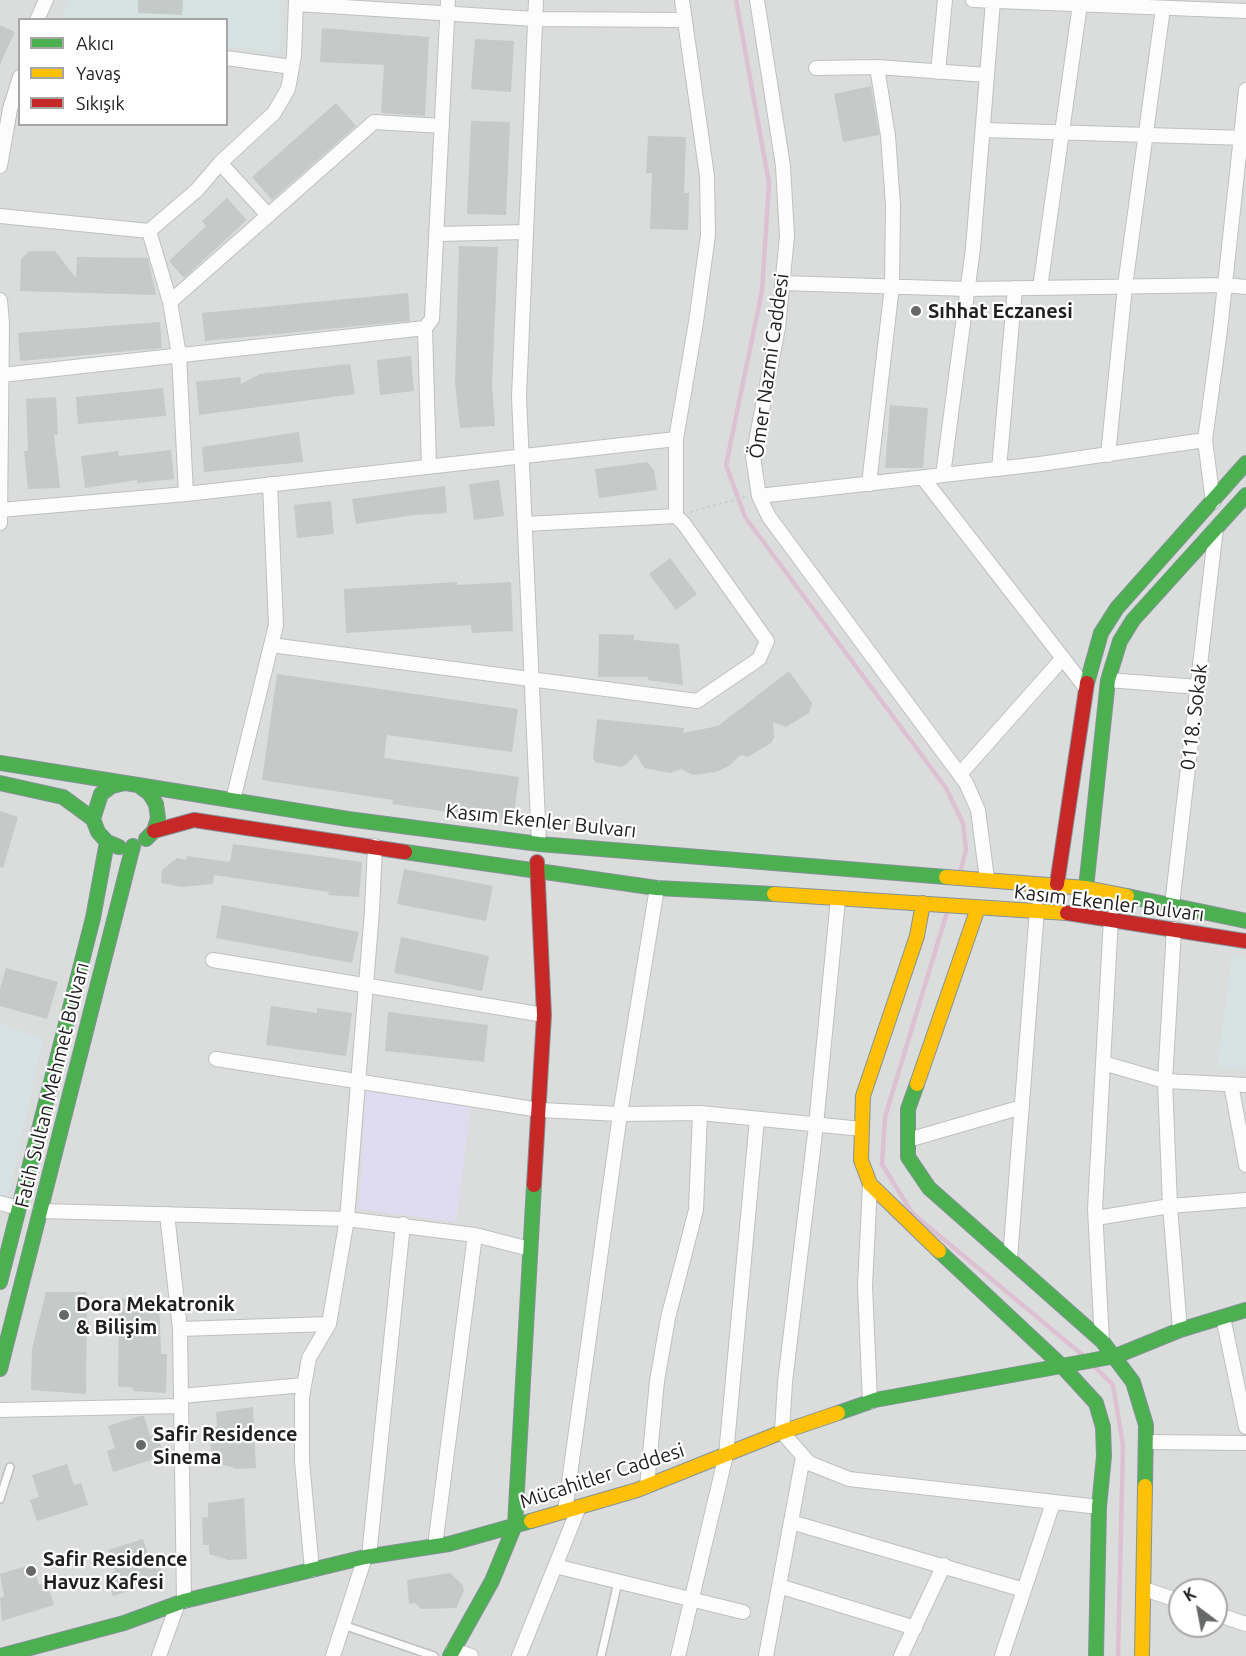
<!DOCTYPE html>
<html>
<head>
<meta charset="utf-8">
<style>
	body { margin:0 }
	#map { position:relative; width:1246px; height:1656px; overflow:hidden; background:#eaeeee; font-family:Ubuntu,sans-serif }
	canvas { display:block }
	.legend { position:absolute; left:18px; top:18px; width:210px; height:108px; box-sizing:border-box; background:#fff; border:2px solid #a6a6a6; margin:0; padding:8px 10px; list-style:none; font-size:18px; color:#202020 }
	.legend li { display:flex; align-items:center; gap:12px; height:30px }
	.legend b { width:30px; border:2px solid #a6a6a6 }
	.north { position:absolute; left:1168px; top:1578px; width:60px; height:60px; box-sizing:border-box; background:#fff; border:2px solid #a6a6a6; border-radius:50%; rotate:328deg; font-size:16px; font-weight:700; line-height:24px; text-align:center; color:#202020 }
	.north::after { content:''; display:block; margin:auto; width:21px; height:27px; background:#676868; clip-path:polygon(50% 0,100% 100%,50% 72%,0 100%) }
</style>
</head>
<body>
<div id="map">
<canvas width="1246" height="1656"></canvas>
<ul class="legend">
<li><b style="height:8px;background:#4caf50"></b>Akıcı</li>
<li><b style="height:8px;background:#ffc107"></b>Yavaş</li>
<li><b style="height:8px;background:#c62828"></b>Sıkışık</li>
</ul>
<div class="north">K</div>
</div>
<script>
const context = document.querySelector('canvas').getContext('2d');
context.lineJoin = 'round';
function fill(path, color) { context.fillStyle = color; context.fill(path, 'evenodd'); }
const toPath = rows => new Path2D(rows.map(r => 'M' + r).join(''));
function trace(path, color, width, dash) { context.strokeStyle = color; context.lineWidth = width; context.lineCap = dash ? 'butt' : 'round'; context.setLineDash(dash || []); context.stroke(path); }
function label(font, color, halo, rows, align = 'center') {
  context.font = font + ' Ubuntu,sans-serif'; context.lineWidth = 4.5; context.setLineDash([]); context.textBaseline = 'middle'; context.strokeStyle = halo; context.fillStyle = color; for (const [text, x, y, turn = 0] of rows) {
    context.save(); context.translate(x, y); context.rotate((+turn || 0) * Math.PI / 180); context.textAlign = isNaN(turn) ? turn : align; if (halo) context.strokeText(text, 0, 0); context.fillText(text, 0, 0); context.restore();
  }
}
const residential = toPath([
	[0,0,1246,0,1246,1656,0,1656],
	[20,20,226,20,226,124,20,124],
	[1180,1590,1216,1590,1216,1626,1180,1626]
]);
const education = toPath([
	[71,0,280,0,279,53,227,46,226,20,60,20],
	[1232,956,1246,959,1246,1069,1217,1067]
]);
const farmland = toPath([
	[0,1023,43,1040,5,1210,0,1208]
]);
const park = toPath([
	[366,1088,471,1106,456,1222,359,1209]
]);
const stream = toPath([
	[736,0,769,183,762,291,726,465,745,517,946,788,963,823,966,850,960,873],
	[948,909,885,1117,882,1164,912,1213,1085,1357],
	[1095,1367,1113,1385,1123,1445,1118,1656]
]);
const building = toPath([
	[138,0,183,0,182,15,138,13],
	[0,25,15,32,0,64],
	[322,28,429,37,425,116,381,113,384,65,320,62],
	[475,39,514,41,511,92,471,89],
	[871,86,879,135,843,142,834,94],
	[336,103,356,126,272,200,252,177],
	[471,121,510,122,506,215,467,214],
	[648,136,686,137,684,193,689,193,688,230,650,229,652,173,646,173],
	[227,198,247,220,184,278,169,261,206,226,202,221],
	[459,246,498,247,492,384,495,426,460,428,455,383],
	[29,251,55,251,76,278,77,257,148,258,156,295,20,291,21,259],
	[408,293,410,321,205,341,202,313],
	[160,322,162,348,20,361,18,333],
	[411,356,414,391,380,395,377,360],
	[350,364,355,394,199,415,196,382,240,377,241,384,260,374],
	[163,388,166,416,78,424,76,397],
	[56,397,58,435,54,435,60,488,28,489,24,451,28,451,26,399],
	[890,405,928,408,923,468,885,468],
	[299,432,303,462,204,472,202,447],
	[171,450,174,479,137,483,137,480,85,488,81,456,118,451,119,456],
	[647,462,654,470,657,490,599,498,595,469],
	[499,480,504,516,474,520,469,484],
	[445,486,447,513,414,515,356,524,352,499],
	[331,501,334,534,297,538,294,505],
	[670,558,697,594,676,610,649,574],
	[457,582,457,585,511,582,513,631,472,633,471,625,346,633,344,589],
	[599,634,634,635,634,640,679,644,683,685,648,680,648,677,598,677],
	[789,671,812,703,809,713,786,727,773,722,774,738,771,743,748,757,741,755,729,766,716,772,693,775,681,769,670,773,644,768,636,754,627,764,621,767,595,762,593,758,597,719,684,728,683,733,718,726],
	[277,674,518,709,512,752,387,735,384,758,519,777,513,821,392,804,393,800,262,780],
	[0,811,18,817,3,868,0,867],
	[233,844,362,862,359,897,328,895,329,892,214,875,213,884,181,887,161,883,162,870,177,858,186,860,187,856,230,862],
	[404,869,493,886,486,921,397,904],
	[222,905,359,932,352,963,216,938],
	[401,937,489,956,482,991,394,973],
	[6,968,58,982,47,1019,0,1006,0,989],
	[271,1006,317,1013,317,1008,352,1013,346,1056,266,1045],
	[388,1012,488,1025,484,1062,385,1051],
	[46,1292,87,1292,86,1394,31,1390,32,1349],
	[159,1298,161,1354,167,1354,166,1393,134,1391,131,1387,118,1387,119,1299],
	[253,1407,256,1468,236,1469,218,1463,218,1454,211,1455,210,1427,217,1427,216,1412],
	[140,1416,144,1416,150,1436,157,1434,164,1456,113,1472,107,1451,115,1448,108,1426],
	[67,1464,74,1485,81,1483,88,1505,37,1521,30,1500,39,1497,32,1475],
	[244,1498,247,1559,228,1560,209,1554,209,1545,203,1545,202,1518,208,1517,208,1503],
	[143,1539,150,1561,157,1558,164,1580,113,1596,106,1575,115,1572,108,1550],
	[33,1564,39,1585,47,1583,54,1605,2,1621,0,1598,4,1597,0,1574],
	[450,1573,462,1584,464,1591,456,1608,421,1609,415,1603,409,1604,407,1580]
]);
const path = toPath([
	[690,512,745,497]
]);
const lane = toPath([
	[0,1499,10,1467],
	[343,1625,434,1656],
	[601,1656,618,1582]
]);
const street = toPath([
	[536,0,519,397,539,844],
	[757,0,783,166,787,236,778,328,753,457,759,496,769,517,966,783,978,810,987,879],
	[973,0,1246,11],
	[296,4,535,19,684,20],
	[37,20,46,0],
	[226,58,292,67],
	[816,68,877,67,987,75],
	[938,72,945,0],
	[983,130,1246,138],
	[220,163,268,215],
	[0,166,10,109,20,77],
	[0,216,149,231,197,190,220,163,274,113,288,89,294,56,296,0],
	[149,231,170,302,179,355,186,494],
	[437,234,525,232],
	[782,283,968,289,1226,285,1246,287],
	[1040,288,1080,4],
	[0,300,2,323,0,523],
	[170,302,374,122,442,126],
	[425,328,429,467],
	[2,375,425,328,432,319,448,0],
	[1108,455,1125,286,1163,8],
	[999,469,1015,288],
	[943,475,973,248,993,1],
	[923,478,1086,688],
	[869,484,892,286,893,205,888,136,877,67],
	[759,496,1040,464,1205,440],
	[1213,502,1205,440,1220,330,1246,90],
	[0,510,186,494,676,439],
	[676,516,676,439,696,322,708,235,707,176,682,0],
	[271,645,697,701,759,659,767,641,684,524,676,516,525,524],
	[1108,680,1198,687],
	[960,774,1063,658],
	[233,800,276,625,270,484],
	[838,899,816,1125,785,1382,782,1432,809,1463,849,1479,1099,1507],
	[1172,905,1216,528],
	[1174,929,1165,1081,1170,1206,1180,1330],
	[213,960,544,1015],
	[216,1059,540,1110,620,1114,700,1113,862,1129],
	[1103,1063,1165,1081,1246,1085],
	[1231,1084,1246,1165],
	[908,1140,1022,1107],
	[0,1203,19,1208],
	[40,1211,347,1219,475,1235,530,1249],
	[167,1214,180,1329],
	[1096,1218,1170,1206,1246,1200],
	[1010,1259,1037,909],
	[1223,1317,1246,1427],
	[1102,1341,1095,1209,1111,918],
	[181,1396,304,1385],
	[870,1402,865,1286,870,1184],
	[0,1410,181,1406],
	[1146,1442,1246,1443],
	[647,1486,657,1381,668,1318,696,1210,700,1113],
	[565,1511,620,1114,657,888],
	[791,1522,1024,1590],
	[435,1546,475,1235],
	[369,1556,403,1224],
	[555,1566,743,1612],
	[312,1570,302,1461,302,1397,309,1358,329,1324,347,1219,372,911,375,846],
	[779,1586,915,1628],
	[1144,1589,1180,1601],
	[184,1601,180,1329,329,1324],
	[1216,1614,1246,1624],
	[453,1650,471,1656],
	[159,1656,177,1606],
	[333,1656,365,1557],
	[519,1656,579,1507],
	[678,1656,726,1455,757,1119],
	[766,1656,803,1457],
	[901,1656,944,1565],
	[1002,1656,1053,1503]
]);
const fast = toPath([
	[1087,683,1101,633,1117,608,1246,463],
	[0,763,138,785,149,793,156,804,158,818,154,831,146,839],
	[0,783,63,797,93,819],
	[138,785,348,819,539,844,946,877],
	[119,847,107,842,98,832,93,819,101,794,112,786,125,783],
	[405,852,657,888,774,894],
	[1086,888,1108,680,1120,641,1133,620,1246,495],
	[1127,896,1246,921],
	[917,1084,908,1109,908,1157,929,1188,1102,1341,1133,1382,1146,1425,1145,1486],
	[939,1251,1063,1367,1096,1403,1103,1427,1104,1456,1099,1507,1096,1656],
	[0,1282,93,918,107,842],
	[0,1369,133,846],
	[838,1413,875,1400,1116,1356,1180,1330,1246,1310],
	[0,1656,124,1623,184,1601,365,1557,449,1544,531,1521],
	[450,1656,492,1581,515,1525,534,1185]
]);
const slow = toPath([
	[946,877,1086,888,1127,896],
	[774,894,1067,913],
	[923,903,917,936,863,1096,861,1160,870,1184,939,1251],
	[917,1084,978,908],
	[531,1521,637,1490,782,1432,838,1413],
	[1142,1656,1145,1486]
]);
const jam = toPath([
	[154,831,194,820,405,852],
	[1057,884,1087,683],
	[1067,913,1246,941],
	[534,1185,544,1015,537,862]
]);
const markers = [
	[916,311,6,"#676868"],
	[64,1315,6,"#676868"],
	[141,1445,6,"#676868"],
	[31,1571,6,"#676868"]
];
const poiNames = [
	["Sıhhat Eczanesi",928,311],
	["Dora Mekatronik",76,1304],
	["& Bilişim",76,1327],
	["Safir Residence",153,1434],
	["Sinema",153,1457],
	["Safir Residence",43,1559],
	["Havuz Kafesi",43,1582]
];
const streetNames = [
	["Ömer Nazmi Caddesi",769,366,-82],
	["0118. Sokak",1194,717,-83],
	["Kasım Ekenler Bulvarı",541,821,6],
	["Kasım Ekenler Bulvarı",1109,903,7],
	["Fatih Sultan Mehmet Bulvarı",52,1085,-76],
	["Mücahitler Caddesi",602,1476,-18]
];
fill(residential, '#dbdddd');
fill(education, '#d7e2e3');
fill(farmland, '#d7e2e5');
fill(park, '#dfdbf1');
trace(stream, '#ddc1d3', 4.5);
fill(building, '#c5c9c8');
trace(lane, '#bec0c0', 10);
trace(street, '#bec0c0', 16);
trace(fast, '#849297', 16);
trace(slow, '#849297', 16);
trace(jam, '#849297', 16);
trace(path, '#c6d1c9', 2, [3, 3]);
trace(lane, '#fcfcfc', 7);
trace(street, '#fcfcfc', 14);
trace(fast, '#4caf50', 14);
trace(slow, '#ffc107', 14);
trace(jam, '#c62828', 14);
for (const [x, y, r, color] of markers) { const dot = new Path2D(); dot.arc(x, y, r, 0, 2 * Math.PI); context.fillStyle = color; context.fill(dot); trace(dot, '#fff', 2); }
label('bold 20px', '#202020', '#fff', poiNames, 'left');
label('20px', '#202020', '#fff', streetNames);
</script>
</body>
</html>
